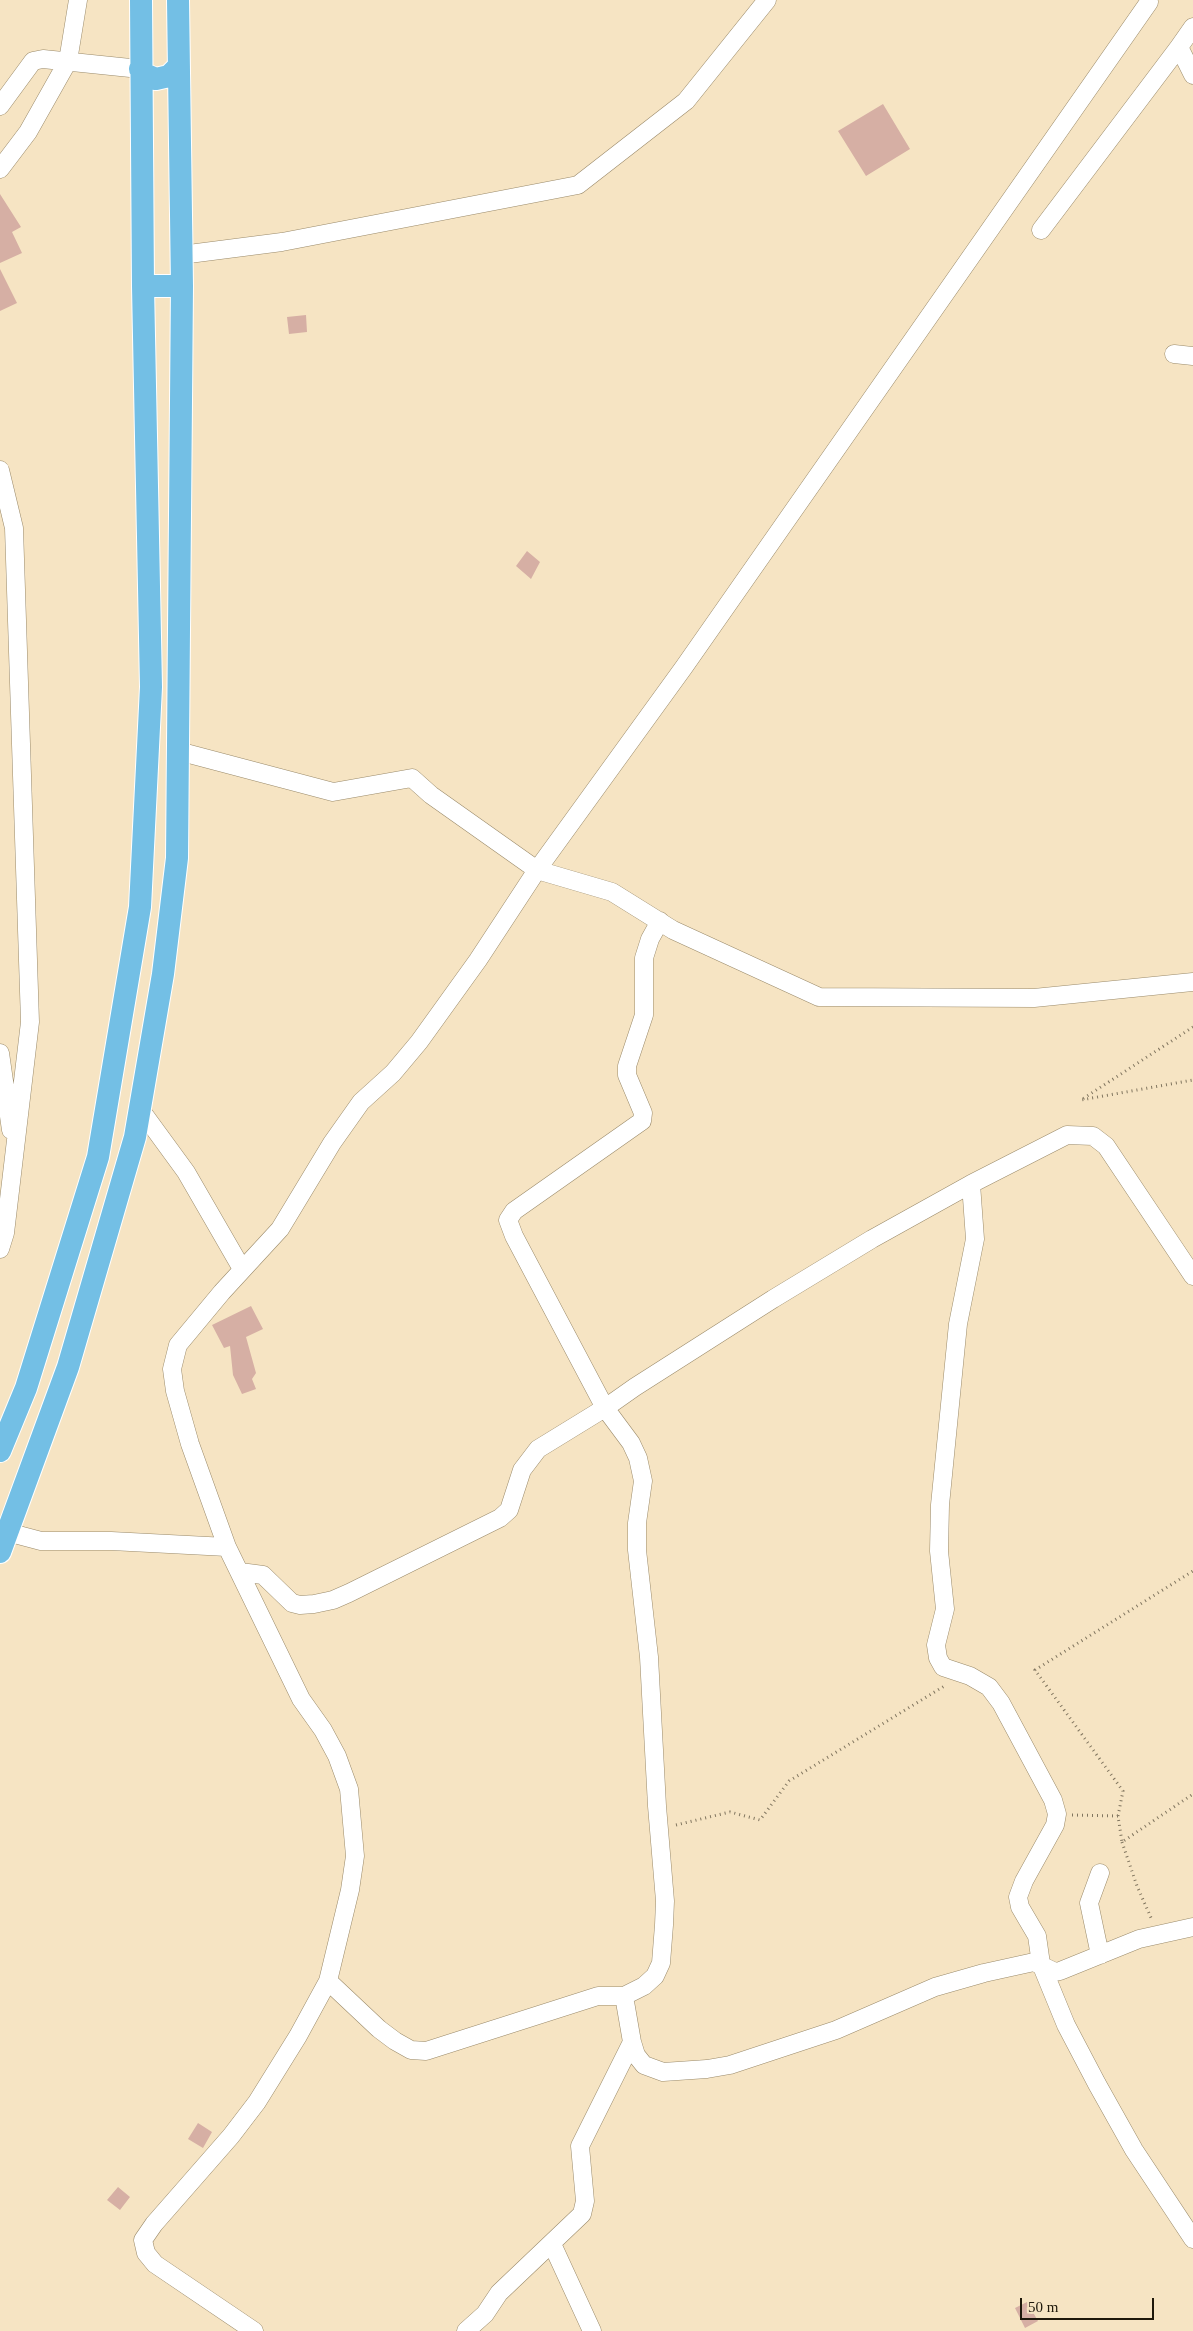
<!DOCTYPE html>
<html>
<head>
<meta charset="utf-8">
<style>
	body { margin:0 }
	#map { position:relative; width:1193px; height:2331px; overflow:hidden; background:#f6e4c3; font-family:"Times New Roman",serif }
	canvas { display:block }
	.scale { position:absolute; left:1020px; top:2298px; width:134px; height:22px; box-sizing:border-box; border:2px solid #1e180b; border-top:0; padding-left:6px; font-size:15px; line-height:18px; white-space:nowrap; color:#1e180b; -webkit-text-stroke:4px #f6e4c3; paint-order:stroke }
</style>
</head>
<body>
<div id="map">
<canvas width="1193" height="2331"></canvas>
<div class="scale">50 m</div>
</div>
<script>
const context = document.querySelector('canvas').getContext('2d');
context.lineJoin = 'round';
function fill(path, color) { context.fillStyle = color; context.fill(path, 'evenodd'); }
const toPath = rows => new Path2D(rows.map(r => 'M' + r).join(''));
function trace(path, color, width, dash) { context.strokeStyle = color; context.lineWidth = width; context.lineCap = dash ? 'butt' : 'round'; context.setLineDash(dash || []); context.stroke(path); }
const building = toPath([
	[883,104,910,149,866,176,838,131],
	[0,194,21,227,12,232,22,253,0,263],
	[0,269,17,303,0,311],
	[306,315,307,332,289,334,287,317],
	[527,551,540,562,531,579,516,566],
	[251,1306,263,1329,246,1337,256,1373,252,1379,256,1389,242,1394,233,1375,230,1346,224,1348,212,1325],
	[198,2123,212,2132,203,2148,188,2139],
	[118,2187,130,2197,120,2210,107,2200],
	[1027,2302,1038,2321,1025,2328,1015,2308]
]);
const path = toPath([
	[1193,1027,1081,1100,1193,1080],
	[1072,1815,1118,1816,1122,1842,1193,1794],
	[1118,1816,1123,1791,1035,1670,1193,1571],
	[676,1825,730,1812,760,1820,789,1781,946,1685],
	[1122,1842,1137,1886,1152,1920]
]);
const minor = toPath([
	[1179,47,1193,27],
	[0,106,33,61,43,59,140,69],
	[0,169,28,132,68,61,78,0],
	[1041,230,1179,47,1193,75],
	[181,255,282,242,578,185,686,101,767,0],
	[1174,354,1193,356],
	[0,470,14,528,30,1022,5,1233,0,1249],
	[178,751,333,792,412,778,431,795,537,870,612,892,673,930,819,997,1034,998,1193,982],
	[0,1053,11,1130],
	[140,1109,186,1172,242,1269],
	[1193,1276,1106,1146,1093,1136,1067,1135,971,1184,975,1239,958,1324,940,1505,939,1551,945,1609,936,1645,938,1658,943,1667,970,1676,989,1687,1001,1703,1053,1800,1057,1814,1055,1825,1024,1881,1018,1897,1020,1907,1037,1936,1041,1964,1066,2025,1097,2084,1134,2150,1193,2239],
	[7,1532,41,1541,111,1541,227,1547,301,1699,323,1730,337,1756,349,1789,355,1856,350,1890,328,1981,379,2029,395,2041,411,2050,426,2051,598,1996,624,1996,632,2042,636,2055,644,2065,663,2072,707,2069,730,2065,836,2030,935,1987,984,1973,1034,1962,1055,1972,1060,1971,1139,1939,1193,1927],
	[227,1547,190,1444,175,1391,172,1369,178,1345,222,1292,280,1229,332,1143,361,1102,393,1073,419,1042,478,960,537,870,684,667,1149,2],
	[240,1572,263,1575,292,1603,300,1605,314,1604,333,1600,349,1593,500,1518,509,1510,522,1470,538,1449,608,1406,635,1387,773,1299,872,1239,971,1184],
	[1100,1873,1089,1903,1100,1955],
	[624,1996,644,1986,655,1976,661,1963,664,1925,665,1901,657,1806,649,1657,637,1550,637,1523,643,1481,638,1458,631,1443,605,1408,514,1236,508,1220,514,1211,642,1121,643,1113,627,1075,627,1066,644,1015,644,958,650,939,660,921],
	[552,2244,592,2331],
	[254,2331,155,2264,146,2253,143,2240,154,2224,231,2136,257,2102,298,2036,328,1981],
	[466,2331,485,2314,499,2293,582,2214,585,2201,580,2146,632,2042]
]);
const major = toPath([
	[140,69,144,74,156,79,169,76,178,67],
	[143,286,182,286],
	[0,1451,26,1388,98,1157,140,907,151,687,143,286,141,0],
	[0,1552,68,1367,135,1137,163,974,177,858,182,286,178,0]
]);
fill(building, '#d6afa4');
trace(minor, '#9a8a6a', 19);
trace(major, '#fff', 24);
trace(path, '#80755f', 3, [1, 4]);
trace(minor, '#fff', 18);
trace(major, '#73bfe5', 22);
</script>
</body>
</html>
